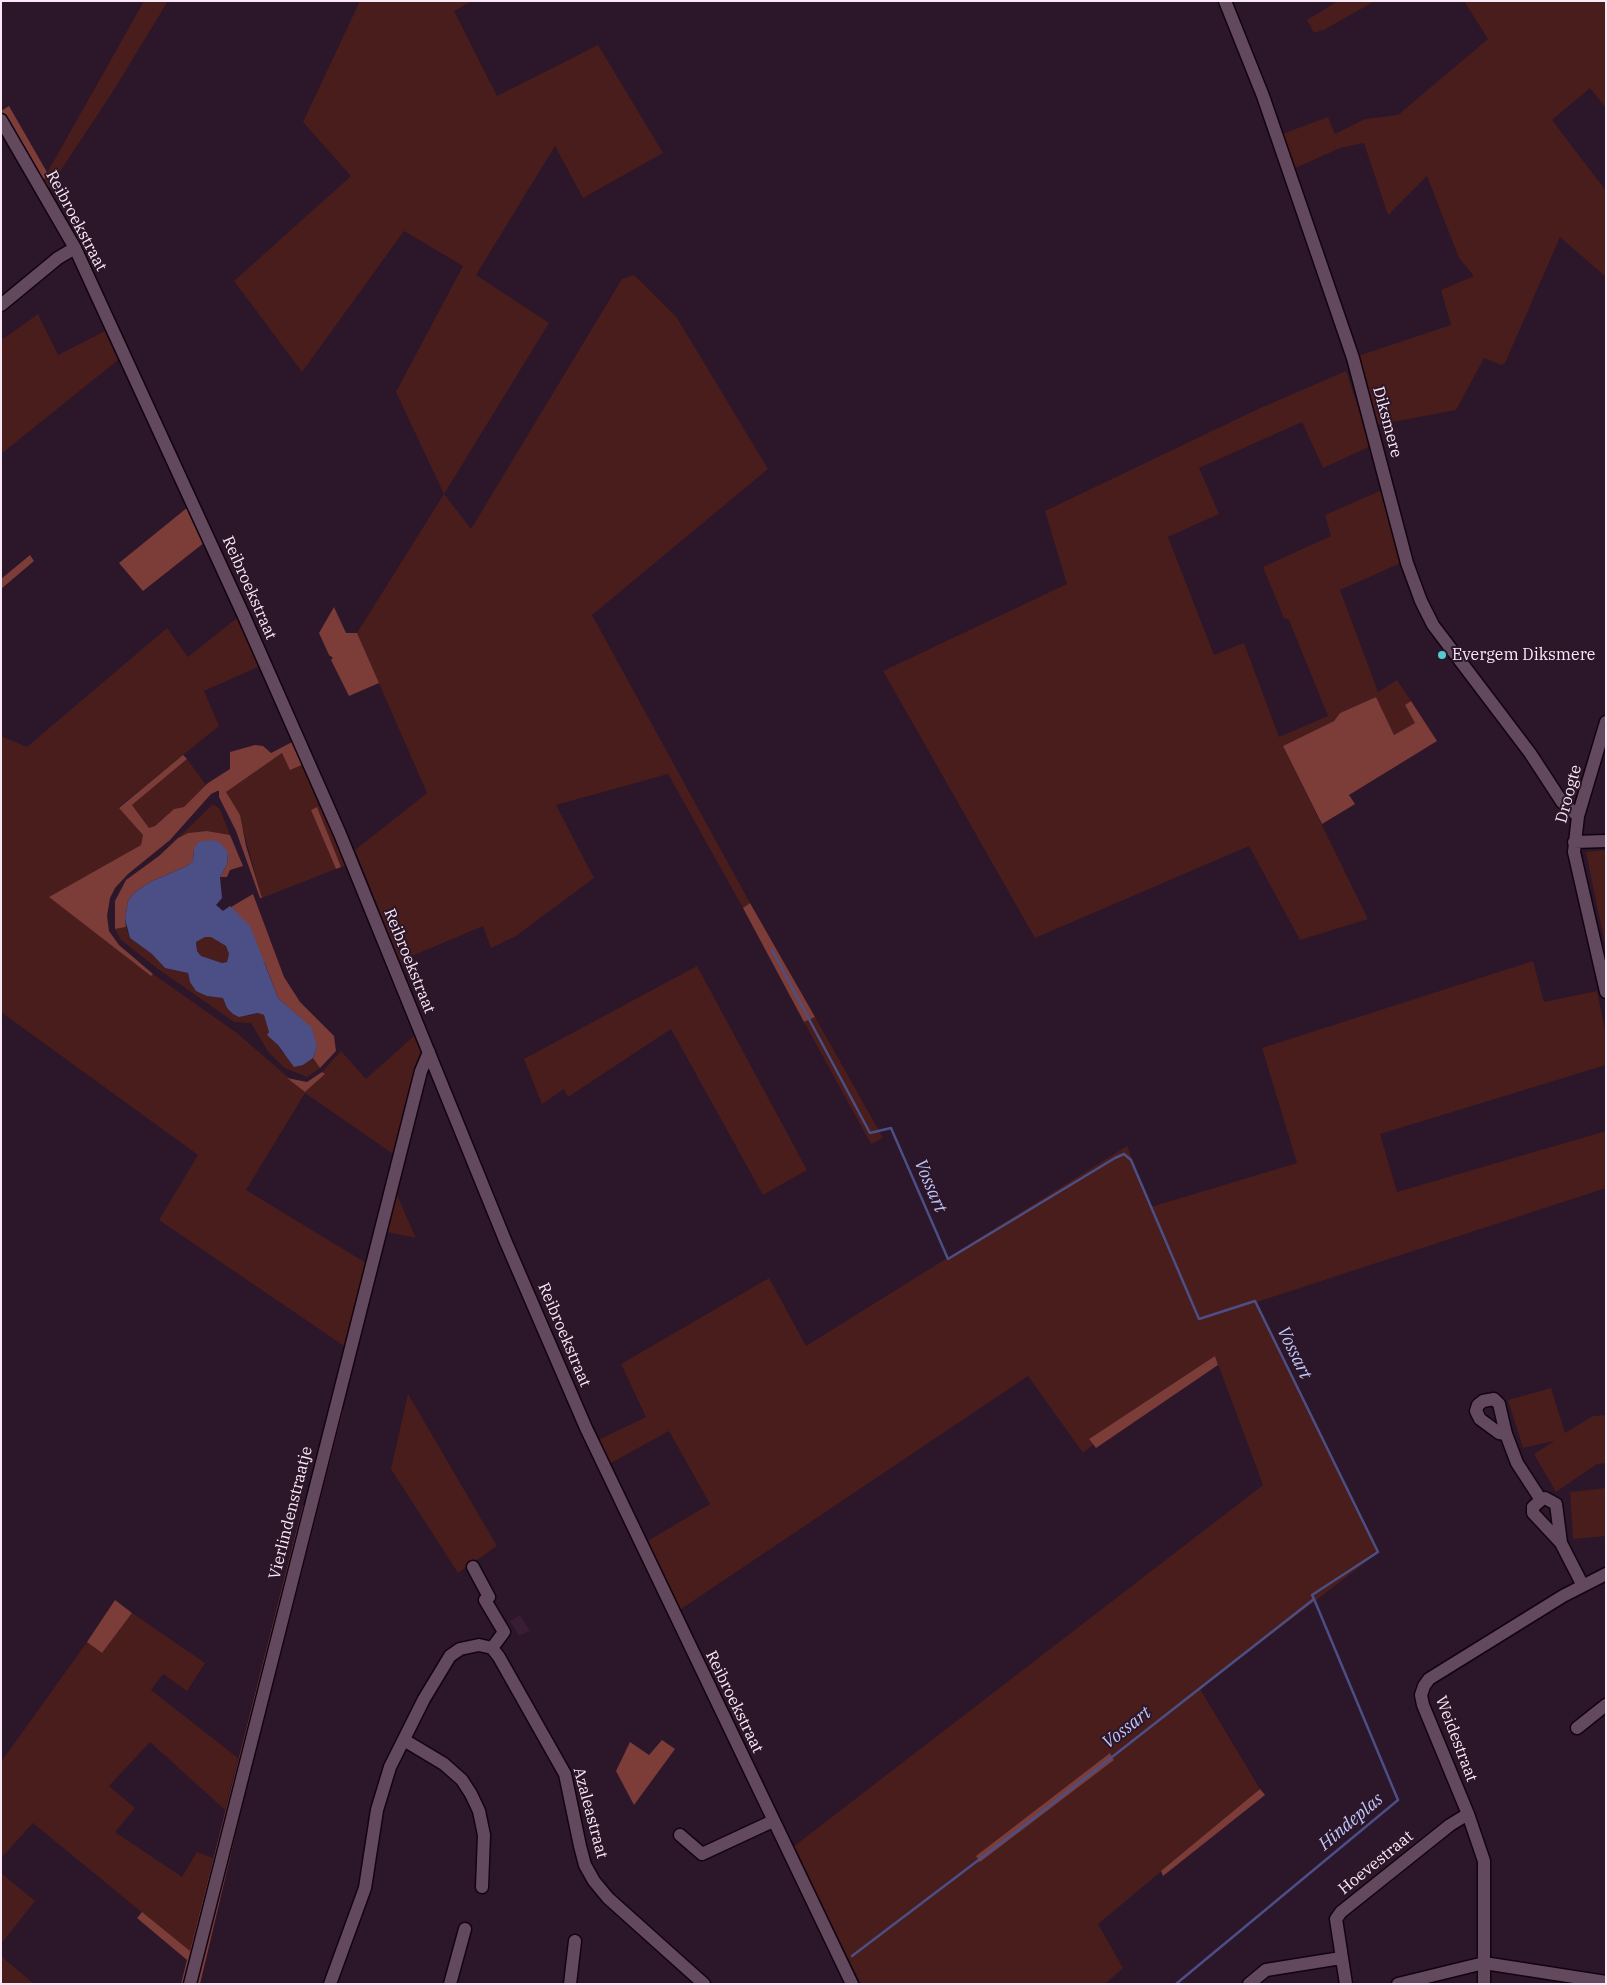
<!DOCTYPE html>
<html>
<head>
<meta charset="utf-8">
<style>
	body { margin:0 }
	#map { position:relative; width:1607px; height:1985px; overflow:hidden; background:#2c1629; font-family:"IBM Plex Serif",serif }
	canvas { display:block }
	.frame { position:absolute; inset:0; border:2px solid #f9e9f6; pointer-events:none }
</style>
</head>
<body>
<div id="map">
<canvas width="1607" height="1985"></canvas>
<div class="frame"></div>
</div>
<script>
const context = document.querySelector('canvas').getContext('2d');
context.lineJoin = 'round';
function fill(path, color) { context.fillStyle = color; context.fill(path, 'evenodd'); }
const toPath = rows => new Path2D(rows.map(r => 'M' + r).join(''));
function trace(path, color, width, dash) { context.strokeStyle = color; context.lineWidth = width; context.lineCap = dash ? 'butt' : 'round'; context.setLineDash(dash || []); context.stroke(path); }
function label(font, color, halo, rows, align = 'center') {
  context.font = font + ' "IBM Plex Serif",serif'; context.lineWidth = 4; context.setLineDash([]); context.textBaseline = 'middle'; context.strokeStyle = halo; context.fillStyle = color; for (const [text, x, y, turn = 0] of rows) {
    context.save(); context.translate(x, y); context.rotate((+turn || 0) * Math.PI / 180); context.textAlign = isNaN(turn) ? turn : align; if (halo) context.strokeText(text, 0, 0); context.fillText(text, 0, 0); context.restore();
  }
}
const built = toPath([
	[520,1615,530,1631,519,1636,510,1621]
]);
const green = toPath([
	[144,1,168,1,112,93,47,191,42,182],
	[360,1,472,1,454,11,497,96,598,45,663,153,583,198,555,146,476,275,549,323,444,494,471,529,622,279,634,275,677,318,768,469,592,615,750,903,743,908,668,774,556,805,594,878,516,936,491,948,483,926,400,961,355,850,427,793,357,633,444,494,396,392,463,266,404,231,302,372,234,281,351,176,303,122],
	[1338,1,1375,1,1322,31,1321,30,1314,33,1307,20],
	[1464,1,1606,1,1606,108,1590,88,1552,120,1606,191,1606,277,1560,237,1505,363,1502,365,1484,358,1456,410,1377,425,1358,356,1451,325,1441,290,1474,276,1459,258,1427,176,1388,215,1364,143,1340,148,1293,169,1282,134,1328,117,1335,134,1365,119,1398,115,1488,39],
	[38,314,58,355,105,331,118,360,1,454,1,337,3,339],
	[1346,371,1371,446,1323,468,1302,422,1199,468,1219,514,1168,537,1214,655,1244,643,1279,737,1328,716,1289,620,1284,618,1263,567,1331,536,1325,515,1382,490,1403,562,1340,590,1378,692,1397,680,1411,701,1405,705,1415,723,1394,735,1376,697,1340,713,1334,721,1283,746,1368,919,1300,940,1249,846,1035,938,883,671,1067,584,1045,511,1256,410],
	[238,617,260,666,204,691,219,726,119,807,143,835,141,845,50,897,151,976,153,974,237,1033,305,1092,325,1074,322,1072,341,1051,366,1079,415,1035,423,1052,396,1156,305,1093,246,1190,366,1263,344,1346,159,1220,198,1155,1,1012,1,736,27,747,167,628,188,657],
	[282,753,304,764,348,865,341,867,317,808,311,810,336,869,262,898,243,830,225,792],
	[187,759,206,785,184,807,174,809,155,826,149,828,132,805],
	[213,804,220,809,230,835,207,831,188,833,178,838],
	[1606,850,1606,949,1586,852],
	[126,927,130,938,152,954,165,968,188,973,190,982,207,996,223,998,227,1008,249,1016,258,1013,264,1015,273,1041,278,1045,282,1052,303,1065,313,1058,320,1068,307,1077,285,1068,269,1053,251,1023,234,1022,158,969,121,940,115,929],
	[205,937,211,937,226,946,229,954,227,962,222,963,201,956,197,951,196,942],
	[1533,961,1544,1002,1597,991,1606,1035,1606,1065,1380,1134,1397,1192,1606,1131,1606,1188,1257,1302,1379,1552,1200,1689,1260,1789,1098,1924,1123,1968,1105,1984,861,1984,793,1847,1263,1485,1215,1356,1089,1439,1093,1445,1083,1453,1028,1376,678,1611,646,1542,710,1504,669,1431,609,1464,598,1440,646,1417,621,1364,769,1278,806,1346,1127,1146,1151,1207,1297,1163,1262,1048],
	[1110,1753,1114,1760,980,1862],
	[697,966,807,1170,763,1195,671,1029,568,1097,564,1089,542,1104,524,1059],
	[815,1017,883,1138,871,1144,804,1022],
	[396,1193,416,1238,387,1232],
	[1551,1388,1565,1433,1593,1416,1606,1415,1606,1463,1597,1464,1556,1492,1534,1454,1554,1441,1523,1448,1508,1400],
	[408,1394,497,1546,458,1573,391,1469],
	[1606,1488,1606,1536,1573,1539,1570,1492],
	[132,1613,205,1663,187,1691,163,1674,151,1690,238,1758,225,1810,150,1742,109,1786,135,1808,115,1832,182,1877,197,1852,213,1858,190,1952,33,1823,1,1858,1,1762,87,1642,102,1653],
	[1,1873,35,1901,1,1944],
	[1,1956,34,1984,1,1984]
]);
const forest = toPath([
	[9,106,48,174,42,182,1,111],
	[188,507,205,542,143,591,119,563],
	[30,555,34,561,1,589,1,579],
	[334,607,346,633,357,633,379,683,349,696,331,660,333,658,329,655,319,633],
	[1376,697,1394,735,1415,723,1405,705,1411,701,1437,741,1349,795,1355,804,1322,824,1283,746,1334,721,1340,713],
	[294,741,304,764,290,770,282,753,226,792,240,815,246,846,262,898,260,898,236,831,219,797,219,791,217,791,211,794,170,840,128,874,115,888,110,898,107,916,109,931,119,945,153,974,151,976,49,897,141,845,143,835,119,808,183,755,187,759,132,805,149,828,155,826,174,809,184,807,208,783,230,769,230,752,255,745,263,746,271,753],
	[317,807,341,867,336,869,311,810],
	[207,831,230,835,243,866,230,870,227,877,220,877,227,864,228,852,194,849,193,861,187,866,150,882,134,893,128,901,125,919,126,927,115,929,115,901,126,880,159,856,178,838,188,833],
	[253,894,284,977,300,1002,334,1036,336,1051,320,1068,313,1058,317,1047,299,1017,278,998,265,964,231,907],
	[750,903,815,1017,804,1022,743,908],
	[322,1072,325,1074,305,1092,287,1078,307,1082],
	[1215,1356,1218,1365,1096,1448,1089,1439],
	[338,1409,343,1410,244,1799,200,1984,181,1984,187,1960,137,1918,142,1912,190,1951,303,1505,314,1507],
	[115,1600,132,1613,102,1653,87,1642],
	[662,1740,675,1749,634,1805,616,1771,630,1742,649,1755],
	[1110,1753,1114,1760,980,1862,976,1856],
	[1260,1789,1265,1795,1163,1876,1161,1871]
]);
const water = toPath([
	[213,840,220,843,228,852,227,864,220,877,222,898,216,905,223,911,230,906,250,926,278,998,312,1028,317,1047,313,1058,303,1065,294,1067,278,1045,267,1035,269,1032,264,1015,258,1013,239,1017,233,1014,227,1008,223,998,207,996,196,991,190,982,188,973,165,968,152,954,130,938,125,919,128,901,134,893,150,882,187,866,193,861,194,849,198,842],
	[205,937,211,937,226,946,229,954,227,962,222,963,201,956,197,951,196,942]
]);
const stream = toPath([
	[772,950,870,1133,891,1128,948,1259,1115,1158,1124,1154,1131,1160,1199,1319,1255,1301,1378,1552,1312,1595,1314,1599,1034,1818,852,1956],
	[1176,1984,1398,1800,1314,1599]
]);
const minor = toPath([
	[1225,1,1263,96,1353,358,1407,563,1421,601,1433,625,1530,753,1562,802,1578,816],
	[1,120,75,248,243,614,340,834,505,1240,586,1428,852,1984],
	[1,305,58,258,75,248],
	[1606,722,1578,816,1574,852,1606,992],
	[1574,842,1606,841],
	[1506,1434,1499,1433,1480,1419,1476,1411,1478,1405,1483,1401,1494,1399,1499,1404,1506,1434,1517,1463,1541,1500],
	[1561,1543,1533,1513,1533,1507,1541,1500,1545,1498,1556,1504,1561,1543,1582,1584],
	[473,1567,489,1597,485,1600,504,1632,492,1648],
	[1577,1728,1606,1705],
	[404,1740,444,1764,462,1780,471,1794,479,1811,484,1835,482,1887],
	[680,1835,702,1854,773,1821],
	[190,1984,421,1071,429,1052],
	[330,1984,365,1888,377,1810,390,1767,424,1699,450,1656,460,1649,479,1645,492,1648,499,1657,565,1774,580,1846,585,1865,594,1881,608,1898,704,1984],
	[450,1984,465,1929],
	[570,1984,575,1941],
	[1249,1984,1266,1970,1341,1958],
	[1346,1984,1336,1919,1341,1912,1450,1825,1468,1814],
	[1398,1984,1484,1963,1606,1982],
	[1484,1984,1484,1861,1468,1814,1423,1705,1421,1695,1424,1686,1429,1679,1563,1596,1606,1574]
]);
const markers = [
	[1442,655,5,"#51ccd2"]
];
const streetNames = [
	["Reibroekstraat",76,221,62],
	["Diksmere",1387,422,75],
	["Reibroekstraat",249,588,66],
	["Droogte",1569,794,-75],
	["Reibroekstraat",409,961,68],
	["Reibroekstraat",564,1335,67],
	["Vierlindenstraatje",291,1513,-76],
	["Reibroekstraat",734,1702,64],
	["Weidestraat",1456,1739,69],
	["Azaleastraat",590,1813,75],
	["Hoevestraat",1376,1863,-39]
];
const poiNames = [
	["Evergem Diksmere",1452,655]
];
const waterNames = [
	["Vossart",930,1186,67],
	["Vossart",1294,1353,64],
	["Vossart",1127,1728,-38],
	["Hindeplas",1351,1822,-40]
];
fill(built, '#381d34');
fill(green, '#481d1b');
fill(forest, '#7c3c38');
fill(water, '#4b4f86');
trace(stream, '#4b4f86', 2.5);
trace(minor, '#130311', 15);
trace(minor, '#62495e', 12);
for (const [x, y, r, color] of markers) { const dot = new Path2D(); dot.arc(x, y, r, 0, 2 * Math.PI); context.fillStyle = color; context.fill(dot); trace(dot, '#2c1629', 2); }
label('16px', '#f9e9f6', '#2c1629', streetNames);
label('16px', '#f9e9f6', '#2c1629', poiNames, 'left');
label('italic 18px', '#bfc6f9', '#2c1629', waterNames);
</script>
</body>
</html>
